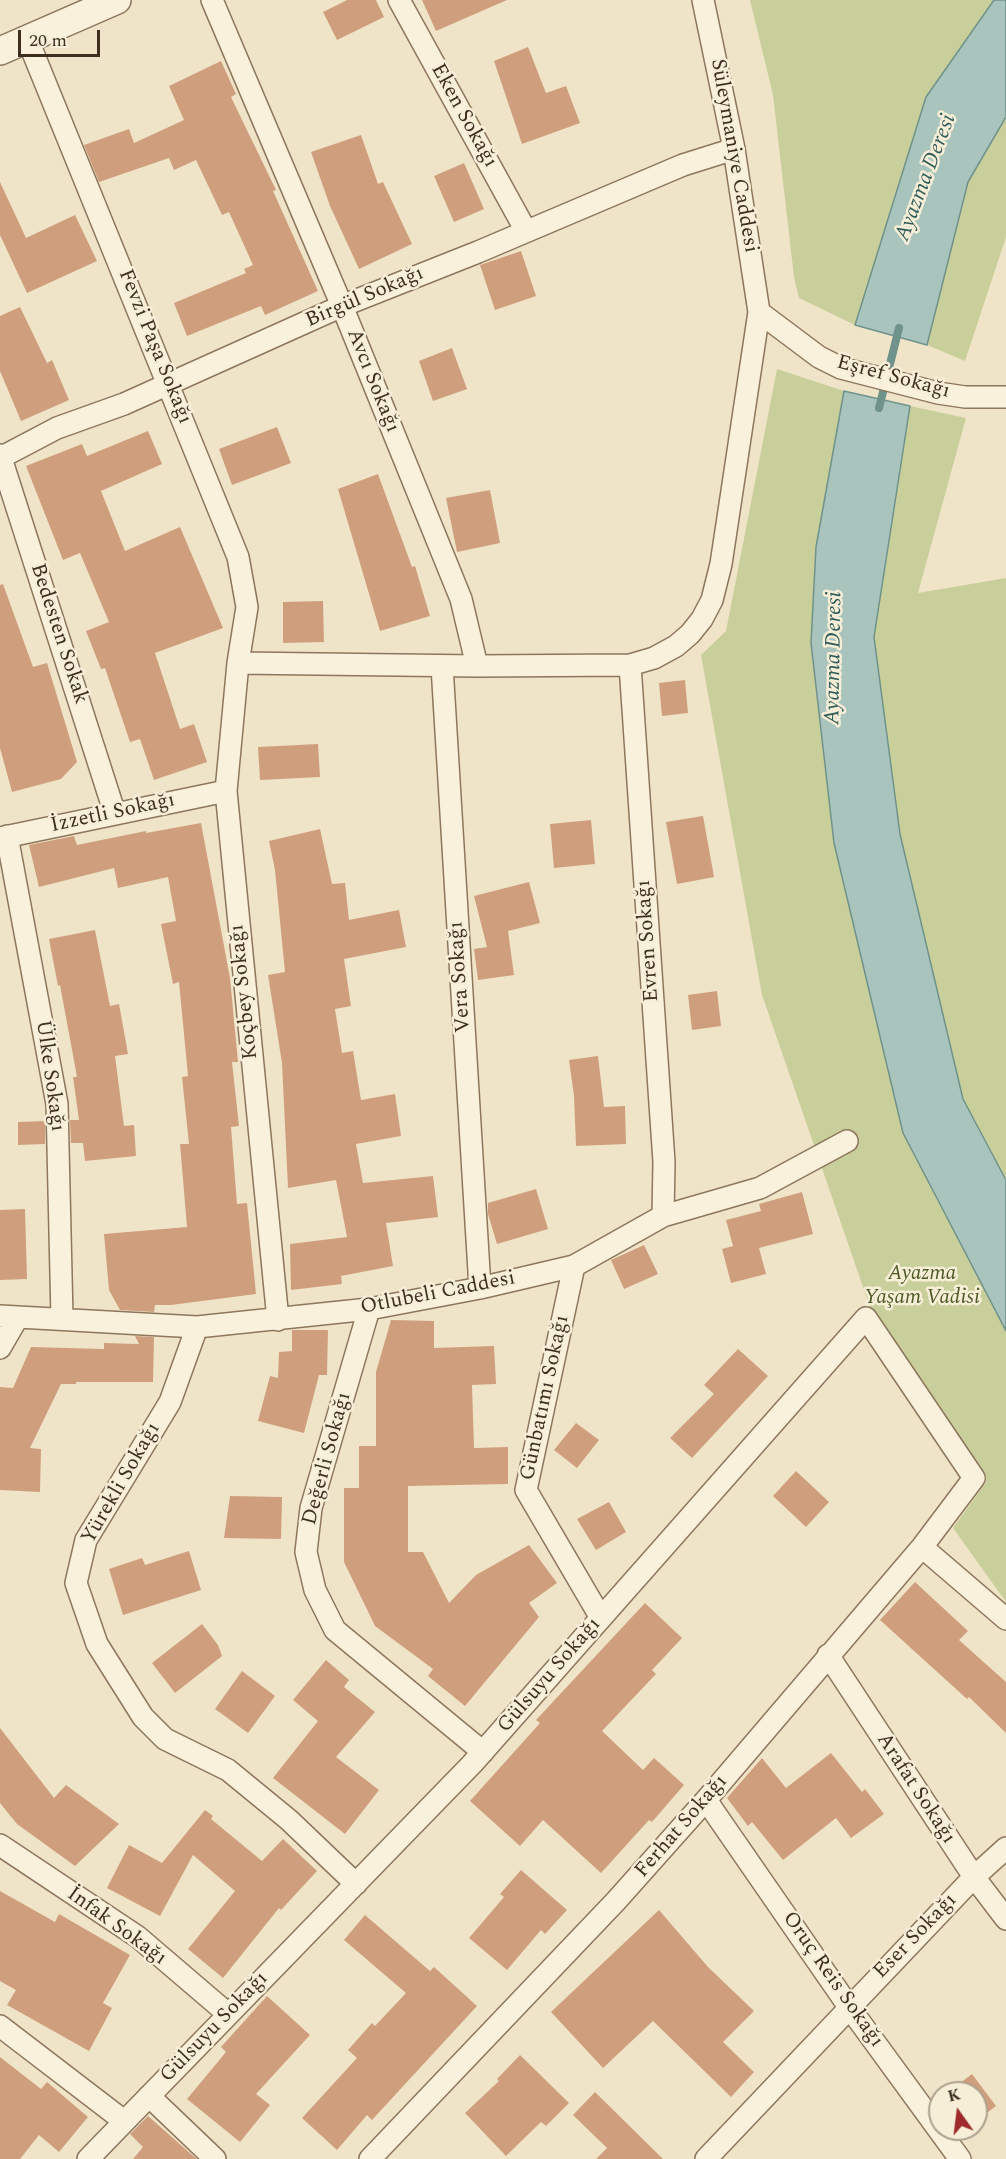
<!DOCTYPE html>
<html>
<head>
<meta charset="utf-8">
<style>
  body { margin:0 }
  #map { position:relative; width:1006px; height:2159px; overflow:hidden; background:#f0e4c8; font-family:Spectral,serif }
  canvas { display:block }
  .north { position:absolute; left:928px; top:2081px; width:60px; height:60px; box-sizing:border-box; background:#f7eed8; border:2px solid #ada18e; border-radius:50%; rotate:346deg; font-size:16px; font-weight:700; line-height:24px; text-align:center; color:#3d2e20 }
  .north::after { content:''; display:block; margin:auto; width:21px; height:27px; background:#9e2a2b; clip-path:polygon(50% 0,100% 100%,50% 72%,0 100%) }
  .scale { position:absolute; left:18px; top:30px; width:82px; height:27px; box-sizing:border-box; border:3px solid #3d2e20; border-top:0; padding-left:8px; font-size:18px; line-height:21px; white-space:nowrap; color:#3d2e20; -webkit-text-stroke:4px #f7eed8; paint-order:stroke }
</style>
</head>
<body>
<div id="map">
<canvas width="1006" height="2159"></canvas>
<div class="north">K</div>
<div class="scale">20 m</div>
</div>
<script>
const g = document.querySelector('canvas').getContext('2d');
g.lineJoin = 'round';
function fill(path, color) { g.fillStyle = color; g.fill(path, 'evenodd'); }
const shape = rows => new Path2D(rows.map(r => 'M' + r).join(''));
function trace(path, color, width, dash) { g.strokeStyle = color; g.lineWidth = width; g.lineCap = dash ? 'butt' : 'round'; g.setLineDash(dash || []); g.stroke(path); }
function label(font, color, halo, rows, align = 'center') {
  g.font = font + ' Spectral,serif'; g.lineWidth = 5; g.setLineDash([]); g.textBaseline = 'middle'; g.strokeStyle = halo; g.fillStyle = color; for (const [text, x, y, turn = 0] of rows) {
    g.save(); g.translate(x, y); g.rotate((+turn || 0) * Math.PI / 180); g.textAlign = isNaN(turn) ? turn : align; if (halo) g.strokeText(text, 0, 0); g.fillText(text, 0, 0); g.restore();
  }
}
const green = shape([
  [750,0,994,0,926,97,855,325,799,298,794,277,773,95],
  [1006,117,1006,237,965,361,927,345,968,182],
  [777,369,844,391,816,547,811,643,834,843,903,1133,1006,1331,1006,1602,953,1528,986,1482,871,1310,762,995,701,655,726,631],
  [910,406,966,418,918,593,1006,578,1006,1180,963,1099,900,834,874,637]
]);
const water = shape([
  [994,0,1006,0,1006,117,968,182,927,345,855,325,926,97,994,0],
  [844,391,910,406,874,637,900,834,963,1099,1006,1180,1006,1331,903,1133,834,843,811,643,816,547,844,391]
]);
const stream = shape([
  [879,408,899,328]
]);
const building = shape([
  [347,0,376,0,384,17,337,40,323,12],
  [422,0,507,0,436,31],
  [528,47,546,93,566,86,580,123,522,144,494,61],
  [221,61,236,94,231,97,276,190,273,191,318,291,265,315,261,306,187,336,174,303,246,273,244,269,253,265,229,212,222,215,196,160,174,170,169,158,99,182,84,145,129,129,134,143,184,120,169,86],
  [361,135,378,184,383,182,412,244,359,269,330,206,311,152],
  [464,163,484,209,454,222,434,176],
  [0,182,26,238,75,215,97,261,27,293,0,235],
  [521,251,536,296,495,310,480,265],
  [20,307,47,363,52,360,69,400,21,421,0,371,0,316],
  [452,348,467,389,433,401,419,361],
  [277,427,291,463,232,485,219,449],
  [148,431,162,464,101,491,125,551,180,527,223,628,155,653,180,729,194,724,207,762,154,780,140,739,130,742,105,668,101,669,86,631,109,622,80,553,63,560,26,466,82,444,87,456],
  [378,474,412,567,415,566,430,616,380,631,338,489],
  [490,490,500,543,457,552,446,498],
  [3,584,33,667,47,663,77,762,61,779,12,792,0,748,0,585],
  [323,601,324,642,283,643,283,602],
  [685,680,688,713,662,716,659,683],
  [318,744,320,777,260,780,258,747],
  [703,816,714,877,677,884,666,822],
  [591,820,595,864,554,868,550,824],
  [201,823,230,978,238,1062,232,1062,239,1126,231,1127,237,1204,247,1203,256,1294,171,1305,155,1305,154,1312,120,1310,109,1290,104,1234,187,1227,180,1144,189,1144,182,1077,188,1076,179,982,173,984,161,924,176,921,168,877,118,888,114,868,39,887,29,845,74,836,77,845,146,831,146,833],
  [320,829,332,884,345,883,349,920,399,910,406,947,344,959,351,1006,335,1009,342,1053,353,1051,361,1100,395,1094,401,1136,356,1144,363,1183,433,1176,438,1217,386,1223,393,1266,341,1276,342,1284,291,1290,290,1244,347,1237,336,1180,288,1188,282,1063,268,975,285,972,275,870,269,841],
  [529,882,540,923,508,931,514,975,478,980,474,949,487,947,474,896],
  [95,930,110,1006,119,1004,128,1054,115,1056,124,1126,134,1125,136,1156,85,1161,83,1143,71,1143,70,1120,79,1120,73,1077,77,1077,60,985,58,986,49,939],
  [717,991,721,1026,692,1030,688,995],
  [598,1056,604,1107,625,1106,626,1144,576,1146,574,1096,569,1060],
  [45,1121,45,1144,18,1145,18,1122],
  [536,1189,548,1229,497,1244,488,1214,488,1203],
  [802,1192,813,1234,759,1248,766,1274,731,1283,722,1249,733,1246,726,1220,761,1211,759,1204],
  [25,1209,27,1279,0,1280,0,1210],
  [644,1245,658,1274,624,1289,611,1260],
  [391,1320,434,1321,434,1348,494,1346,496,1384,472,1385,474,1448,508,1447,508,1484,408,1486,408,1552,423,1552,449,1603,476,1575,529,1545,557,1583,529,1603,539,1617,465,1706,428,1676,433,1669,375,1626,344,1562,344,1488,359,1488,359,1446,376,1446,376,1372],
  [292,1330,328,1330,327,1375,319,1375,304,1433,258,1421,270,1376,278,1378,279,1352,292,1351],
  [135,1336,154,1337,153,1382,76,1382,76,1384,61,1384,30,1448,41,1449,40,1492,0,1490,0,1387,13,1388,31,1347,104,1349,104,1343,139,1344],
  [738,1349,768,1376,692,1458,670,1438,714,1394,704,1385],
  [576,1423,599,1440,577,1468,554,1450],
  [796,1471,829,1502,806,1527,773,1496],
  [230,1496,282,1497,281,1539,224,1538],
  [609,1502,626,1532,596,1550,577,1519],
  [189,1551,201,1590,123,1615,109,1569,142,1558,145,1565],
  [915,1582,968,1631,959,1640,1006,1682,1006,1733,969,1697,967,1699,880,1620],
  [645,1603,682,1638,652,1670,656,1674,602,1731,643,1770,654,1758,684,1785,652,1822,649,1820,601,1873,543,1820,520,1846,470,1801,540,1723,536,1720],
  [202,1624,218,1645,222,1656,175,1693,152,1663],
  [326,1660,349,1680,344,1687,375,1712,336,1757,379,1790,345,1834,273,1778,318,1721,293,1700],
  [242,1671,275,1696,248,1733,215,1709],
  [0,1728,54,1798,66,1785,119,1824,75,1866,17,1824,0,1803],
  [831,1753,862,1792,865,1789,884,1814,851,1838,836,1818,783,1860,752,1822,748,1826,727,1798,762,1758,786,1788],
  [205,1810,213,1816,211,1819,262,1861,283,1839,317,1871,281,1910,279,1908,223,1978,188,1949,235,1891,193,1855,160,1916,107,1888,129,1845,162,1863],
  [521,1870,567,1910,545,1934,541,1930,507,1970,469,1938,504,1897,500,1894],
  [0,1891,55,1922,59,1914,130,1955,103,2003,112,2008,89,2051,7,2005,16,1990,0,1981],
  [659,1910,708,1967,754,2011,723,2042,754,2072,731,2097,653,2021,603,2068,551,2012],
  [365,1915,430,1971,434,1967,477,2006,372,2120,367,2115,337,2150,302,2118,357,2058,348,2050,372,2023,375,2026,406,1993,344,1940],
  [267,1996,310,2035,256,2094,270,2105,240,2142,187,2099,226,2052,221,2047],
  [520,2055,569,2103,546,2126,541,2122,506,2156,465,2113,499,2081,497,2079],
  [0,2057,41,2089,47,2082,88,2117,59,2152,39,2135,20,2159,0,2159],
  [972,2074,996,2106,976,2121,976,2093,947,2093],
  [595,2092,663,2159,596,2159,607,2148,573,2115],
  [148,2116,191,2154,197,2159,133,2159,143,2147,130,2134]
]);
const minor = shape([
  [212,0,342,306,461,599,477,666],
  [399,0,526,231],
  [27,38,238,557,247,607,238,663,226,791,278,1320],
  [759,312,819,357,841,368,938,393,965,397,1006,397],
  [0,455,115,814],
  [0,458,57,428,124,404,342,306,478,252,683,165,734,149],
  [238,663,477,666,630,665,654,658,676,646,690,634,702,619,712,600,721,564,759,312,734,149,703,0],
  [630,665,664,1162,663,1216],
  [442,666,480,1288],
  [7,836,57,1104,62,1318],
  [0,838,226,791],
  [574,1266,526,1490,601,1618],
  [369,1309,311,1508,306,1552,315,1590,335,1630,483,1752],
  [0,1316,197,1327,369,1309,480,1288,574,1266,663,1216,760,1188,847,1141],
  [197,1327,170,1402,86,1540,76,1583,97,1644,143,1717,165,1739,228,1770,289,1820,356,1884],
  [0,1348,18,1317],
  [922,1547,1006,1619],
  [828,1655,974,1877,1006,1919],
  [706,1800,849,2007,960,2159],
  [0,1845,138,1937,228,2014],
  [0,2026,124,2121],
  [149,2096,215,2159],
  [88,2159,472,1764,866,1318,974,1478,922,1547,706,1800,616,1901,370,2159],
  [706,2159,974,1877,1006,1848]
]);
const tertiary = shape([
  [0,51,117,0]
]);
const streetNames = [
  ["Eken Sokağı",463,116,61],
  ["Süleymaniye Caddesi",733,156,80],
  ["Birgül Sokağı",365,298,-23],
  ["Fevzi Paşa Sokağı",154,347,68],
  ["Eşref Sokağı",893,378,15],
  ["Avcı Sokağı",372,381,68],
  ["Bedesten Sokak",58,634,72],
  ["İzzetli Sokağı",113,814,-12],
  ["Evren Sokağı",649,941,-94],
  ["Vera Sokağı",461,977,-94],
  ["Koçbey Sokağı",245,992,-96],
  ["Ülke Sokağı",49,1076,82],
  ["Otlubeli Caddesi",438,1294,-11],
  ["Günbatımı Sokağı",546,1398,-78],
  ["Değerli Sokağı",328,1459,-75],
  ["Yürekli Sokağı",122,1484,-60],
  ["Gülsuyu Sokağı",550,1676,-49],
  ["Arafat Sokağı",915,1789,57],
  ["Ferhat Sokağı",682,1827,-49],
  ["İnfak Sokağı",116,1927,36],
  ["Eser Sokağı",916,1937,-46],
  ["Oruç Reis Sokağı",832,1980,55],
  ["Gülsuyu Sokağı",215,2028,-46]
];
const parkNames = [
  ["Ayazma",922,1275],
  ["Yaşam Vadisi",922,1299]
];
const waterNames = [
  ["Ayazma Deresi",927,178,-69],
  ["Ayazma Deresi",835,658,-89]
];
fill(green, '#c9cf9b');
fill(water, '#a9c4bc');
trace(water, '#6f938a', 1.5);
trace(stream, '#6f938a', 8);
fill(building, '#cf9f7d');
trace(minor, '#8d765c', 24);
trace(tertiary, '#8d765c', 30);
trace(minor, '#faf1dc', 21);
trace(tertiary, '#faf1dc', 27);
label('21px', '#3d2e20', '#f7eed8', streetNames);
label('italic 21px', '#4d5a26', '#f7eed8', parkNames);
label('italic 22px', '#2f5d5a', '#f7eed8', waterNames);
</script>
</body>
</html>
